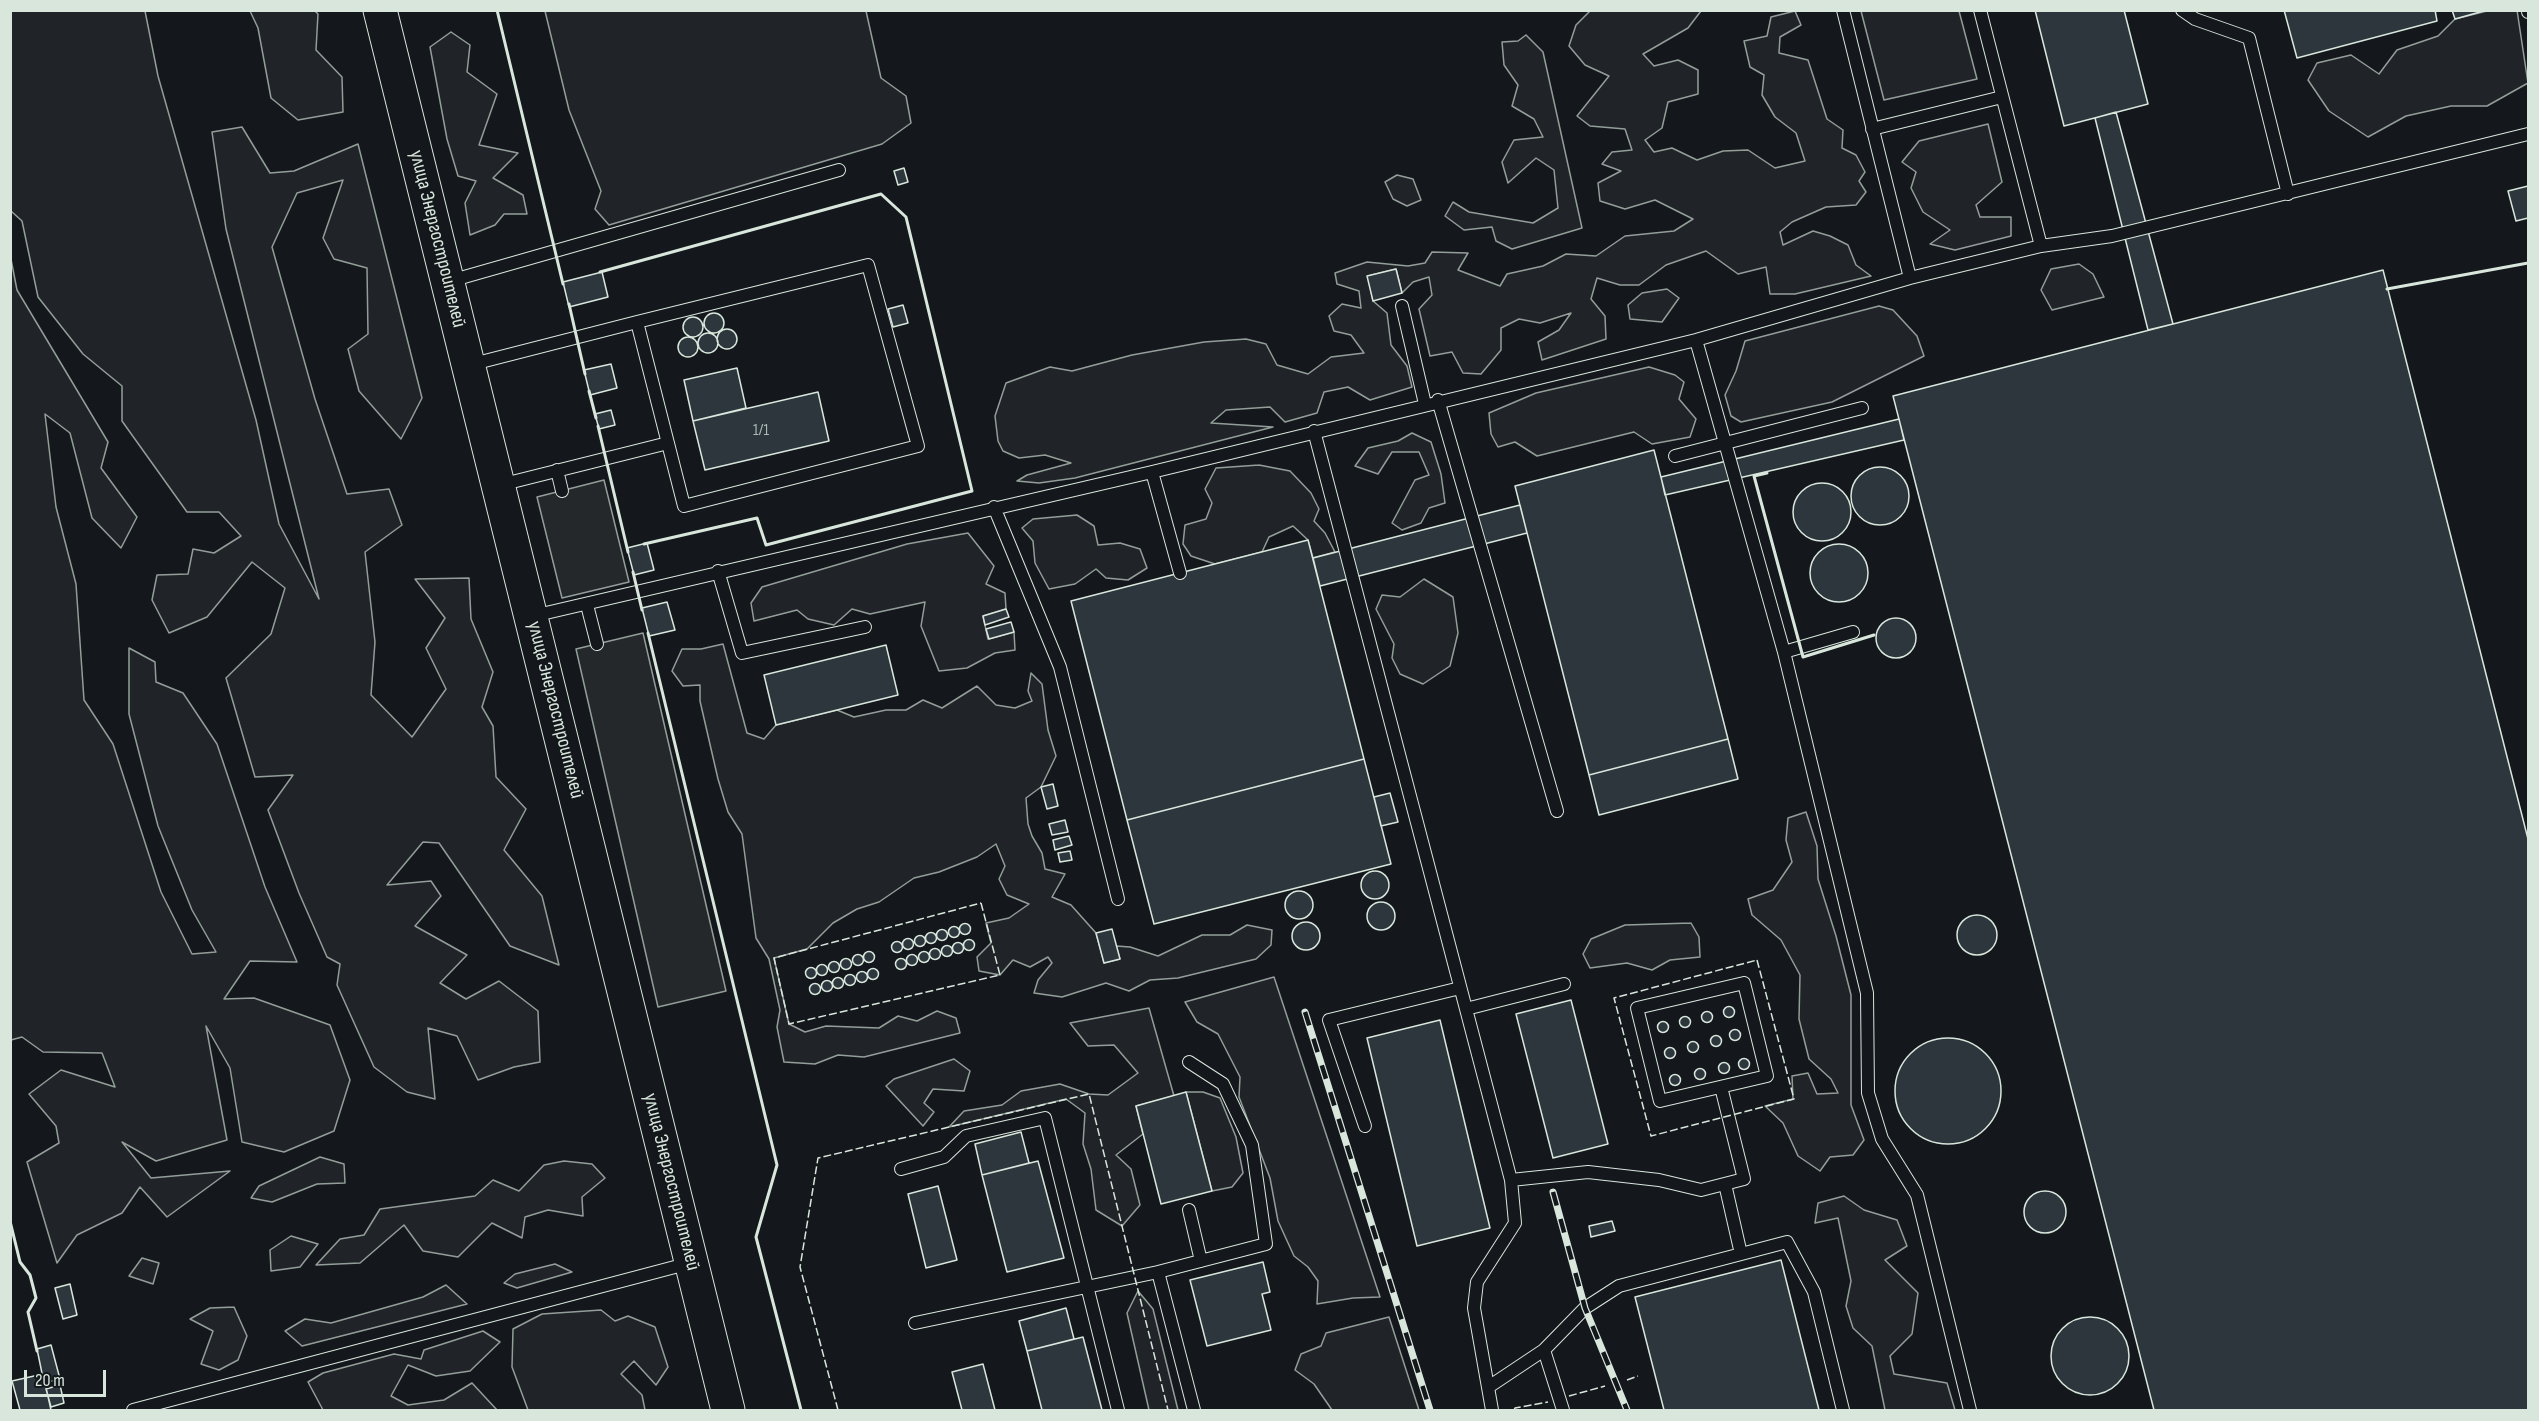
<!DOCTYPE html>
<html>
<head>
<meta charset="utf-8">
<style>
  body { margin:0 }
  #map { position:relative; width:2539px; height:1421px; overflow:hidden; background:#14181c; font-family:"Sofia Sans Condensed",sans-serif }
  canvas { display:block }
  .frame { position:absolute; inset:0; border:12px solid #d8e6dc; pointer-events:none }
  .scale { position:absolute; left:24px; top:1370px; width:82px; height:27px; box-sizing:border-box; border:3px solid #d8e6dc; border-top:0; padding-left:8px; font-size:18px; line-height:21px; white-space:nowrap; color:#d8e6dc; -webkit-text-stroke:4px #14181c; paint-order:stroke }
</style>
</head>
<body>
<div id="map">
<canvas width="2539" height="1421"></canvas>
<div class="frame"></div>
<div class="scale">20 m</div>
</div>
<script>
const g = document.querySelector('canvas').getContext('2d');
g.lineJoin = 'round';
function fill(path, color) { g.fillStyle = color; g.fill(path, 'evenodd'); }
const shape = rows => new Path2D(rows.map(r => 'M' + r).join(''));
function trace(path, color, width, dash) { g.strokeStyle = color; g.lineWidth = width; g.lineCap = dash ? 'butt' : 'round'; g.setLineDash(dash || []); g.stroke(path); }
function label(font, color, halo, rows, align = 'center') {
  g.font = font + ' "Sofia Sans Condensed",sans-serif'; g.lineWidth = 4.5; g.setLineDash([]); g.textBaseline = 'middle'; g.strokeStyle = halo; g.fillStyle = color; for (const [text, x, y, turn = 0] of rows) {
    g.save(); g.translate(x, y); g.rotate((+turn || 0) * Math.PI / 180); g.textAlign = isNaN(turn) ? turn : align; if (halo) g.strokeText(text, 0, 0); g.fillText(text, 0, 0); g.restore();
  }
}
const green = shape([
  [2517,10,2528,83,2487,106,2451,106,2406,116,2368,137,2329,111,2308,80,2317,63,2351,55,2379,74,2397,50,2438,36,2455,19,2487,11,2517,10],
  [10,11,145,11,158,76,256,420,279,524,319,599,226,229,212,132,242,127,270,173,294,171,358,144,422,398,401,439,359,391,348,349,368,334,367,268,334,259,323,238,343,180,297,193,272,247,315,399,347,494,389,489,402,525,365,552,375,642,371,695,412,737,446,689,426,648,445,618,415,579,469,578,471,619,493,672,482,707,493,726,496,777,526,809,504,850,542,896,559,965,510,946,439,843,423,842,387,885,431,881,441,896,415,926,467,955,440,983,466,999,499,981,538,1011,540,1062,514,1067,478,1080,457,1036,428,1028,435,1099,407,1092,374,1067,337,985,340,964,327,957,299,893,268,810,293,775,255,777,226,678,271,634,285,588,252,562,207,617,169,633,152,600,157,575,188,574,193,549,214,553,241,536,219,512,187,512,122,421,122,386,83,354,38,297,22,221,11,211,10,11],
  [250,11,315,11,318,14,316,50,342,77,343,112,298,120,271,98,258,28,250,11],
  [545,11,866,11,881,78,906,96,911,123,882,144,609,225,595,209,601,191,569,110,545,11],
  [1590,11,1701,11,1688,28,1643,54,1654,66,1678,60,1698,70,1698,94,1668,102,1662,128,1645,140,1654,152,1672,148,1697,160,1723,151,1748,150,1775,168,1805,161,1796,133,1775,117,1762,95,1764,75,1750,67,1744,41,1767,36,1771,17,1795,11,1801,25,1780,37,1779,53,1808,60,1827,119,1843,130,1842,148,1856,155,1865,172,1859,181,1866,192,1856,205,1826,207,1792,222,1780,232,1783,245,1813,231,1830,236,1848,245,1856,265,1871,276,1795,294,1770,294,1766,267,1738,274,1706,251,1666,265,1639,285,1620,285,1597,278,1591,299,1605,316,1606,339,1542,360,1538,342,1559,330,1571,313,1540,323,1519,319,1501,328,1501,350,1481,374,1463,373,1452,352,1430,356,1419,309,1432,295,1429,277,1413,282,1402,293,1396,269,1368,276,1373,301,1387,313,1391,345,1407,366,1412,387,1370,400,1348,387,1324,392,1317,413,1285,422,1270,407,1226,410,1211,423,1273,427,1075,478,1039,483,1017,481,1027,475,1071,463,1045,455,1019,458,1003,451,998,441,995,416,1006,383,1050,367,1072,371,1132,355,1204,342,1246,339,1266,344,1277,365,1308,374,1331,357,1364,353,1351,335,1334,331,1329,316,1342,304,1361,308,1359,291,1337,284,1335,273,1367,262,1408,266,1425,263,1432,252,1468,253,1458,270,1500,286,1507,274,1543,266,1566,254,1596,256,1625,236,1674,231,1693,219,1655,200,1625,209,1600,201,1598,183,1621,171,1602,164,1612,152,1632,150,1625,129,1590,126,1577,116,1609,76,1585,65,1569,46,1576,25,1590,11],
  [1861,11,1959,11,1977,79,1884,100,1861,11],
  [451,32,470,45,467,72,497,94,479,145,518,153,493,178,523,195,527,214,504,214,495,225,470,235,465,203,476,181,458,176,447,139,430,47,451,32],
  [1526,35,1543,52,1582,228,1512,249,1496,241,1492,227,1464,230,1445,216,1453,202,1469,212,1533,223,1558,208,1554,170,1536,158,1508,183,1502,162,1514,140,1543,137,1534,119,1512,106,1518,85,1504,65,1502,42,1518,41,1526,35],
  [1988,124,2002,182,1976,205,1980,217,2011,217,2011,236,1955,250,1930,244,1950,230,1923,212,1911,188,1916,172,1902,162,1919,141,1988,124],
  [1397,175,1413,179,1421,200,1407,206,1393,199,1385,182,1397,175],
  [10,254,17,290,108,442,101,468,137,517,121,548,92,518,70,433,45,414,56,507,76,584,84,700,113,744,161,892,192,954,216,952,192,910,158,826,129,714,129,648,155,662,156,682,183,693,217,744,265,887,297,962,250,961,224,999,254,998,330,1025,350,1080,334,1131,284,1152,242,1142,230,1068,206,1026,227,1140,156,1161,122,1142,151,1178,230,1171,167,1217,140,1187,122,1213,77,1235,57,1263,27,1162,59,1143,56,1126,29,1094,61,1070,115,1087,102,1053,43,1052,22,1037,11,1040,10,254],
  [2079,264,2093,274,2104,297,2052,310,2041,290,2051,269,2079,264],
  [1667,289,1679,298,1662,322,1630,319,1628,305,1642,293,1667,289],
  [1879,306,1893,310,1917,336,1924,356,1832,402,1741,422,1731,416,1725,395,1736,371,1745,341,1879,306],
  [1649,367,1675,375,1684,382,1679,399,1696,419,1690,437,1652,444,1634,432,1537,456,1515,442,1498,447,1491,434,1489,413,1536,393,1649,367],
  [1412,433,1431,442,1441,474,1445,503,1429,508,1421,523,1402,530,1392,523,1415,480,1429,475,1419,452,1392,452,1378,474,1355,466,1368,448,1398,441,1412,433],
  [1259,465,1290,471,1311,493,1319,509,1314,521,1325,533,1335,552,1313,558,1308,540,1293,526,1269,537,1262,552,1215,564,1191,556,1183,544,1185,525,1206,519,1212,503,1205,489,1216,468,1259,465],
  [1077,515,1094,526,1098,545,1120,543,1140,549,1147,568,1128,580,1106,578,1096,569,1075,584,1049,589,1035,563,1033,541,1022,528,1033,519,1077,515],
  [968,533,994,566,986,584,1005,593,1006,609,983,616,988,639,1014,632,1015,650,995,653,967,668,939,671,921,626,925,602,870,614,852,609,834,625,808,619,797,610,754,621,751,603,762,587,907,544,968,533],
  [1424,579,1453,597,1458,633,1450,666,1423,684,1400,674,1392,658,1394,644,1376,609,1382,595,1400,597,1424,579],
  [723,644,747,733,764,739,776,725,837,710,854,717,886,710,906,710,923,700,942,708,977,686,996,705,1015,708,1032,701,1028,691,1031,673,1042,684,1048,730,1056,756,1041,787,1026,798,1028,824,1032,836,1042,853,1045,869,1065,874,1052,897,1071,905,1096,933,1104,963,1120,959,1116,946,1130,947,1158,956,1202,935,1230,935,1247,925,1272,930,1271,945,1256,959,1178,978,1150,980,1129,991,1106,983,1062,997,1034,993,1038,980,1052,963,1048,957,1030,967,1013,960,1000,975,979,971,977,957,991,943,986,923,1009,918,1029,904,1007,895,999,879,1005,866,996,844,977,857,939,872,914,878,879,902,857,909,833,923,807,949,774,958,789,1024,805,1032,826,1026,879,1028,898,1016,917,1021,937,1011,956,1018,960,1033,864,1057,838,1055,815,1064,784,1062,777,1027,780,1010,769,959,756,938,742,834,728,812,718,779,700,701,700,685,683,686,672,671,682,649,701,649,723,644],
  [1806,812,1817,846,1818,879,1836,936,1851,995,1851,1105,1864,1140,1853,1155,1830,1157,1820,1171,1798,1156,1783,1123,1765,1106,1793,1099,1792,1076,1808,1073,1817,1094,1838,1093,1831,1079,1809,1059,1799,1019,1800,975,1781,940,1752,915,1748,899,1773,890,1792,862,1786,840,1788,818,1806,812],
  [1691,923,1699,937,1700,957,1670,960,1652,970,1627,963,1590,968,1583,954,1591,939,1625,925,1691,923],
  [1274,977,1380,1297,1353,1298,1317,1304,1318,1281,1308,1267,1294,1256,1278,1221,1270,1178,1239,1097,1240,1077,1218,1034,1197,1022,1185,1002,1274,977],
  [1149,1008,1174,1096,1136,1106,1143,1134,1116,1155,1131,1169,1140,1205,1122,1226,1096,1210,1091,1169,1083,1144,1085,1113,1066,1099,949,1127,964,1111,1002,1105,1021,1091,1060,1084,1089,1094,1108,1095,1138,1073,1114,1045,1088,1046,1070,1023,1149,1008],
  [954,1059,970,1071,964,1091,933,1089,924,1103,934,1112,923,1126,886,1086,894,1079,954,1059],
  [1186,1092,1203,1092,1220,1098,1236,1137,1243,1173,1232,1187,1212,1191,1186,1092],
  [320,1157,344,1164,345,1183,317,1184,272,1202,251,1198,259,1186,320,1157],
  [564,1161,592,1164,605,1178,582,1197,583,1216,548,1210,525,1217,522,1238,492,1223,458,1257,423,1251,404,1225,360,1263,316,1265,340,1239,364,1235,380,1209,475,1196,493,1180,519,1191,544,1165,564,1161],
  [1844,1196,1864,1210,1897,1220,1907,1246,1885,1260,1918,1293,1912,1334,1890,1356,1894,1374,1947,1383,1955,1410,1885,1410,1872,1346,1853,1328,1846,1306,1851,1281,1838,1218,1815,1223,1818,1203,1844,1196],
  [291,1236,318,1244,300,1267,271,1271,270,1250,291,1236],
  [142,1258,159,1263,153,1284,129,1276,142,1258],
  [555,1264,572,1272,517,1288,504,1283,515,1274,555,1264],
  [446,1285,467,1304,302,1346,285,1331,305,1319,331,1323,423,1297,446,1285],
  [1138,1291,1153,1309,1178,1410,1149,1410,1127,1313,1138,1291],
  [234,1307,247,1336,238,1360,219,1370,201,1364,213,1331,190,1319,210,1308,234,1307],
  [601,1310,615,1321,628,1316,655,1327,668,1367,656,1385,634,1361,621,1374,642,1395,645,1410,528,1410,512,1367,513,1329,542,1314,601,1310],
  [1389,1317,1419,1410,1332,1410,1314,1384,1295,1370,1301,1354,1321,1346,1326,1333,1389,1317],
  [483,1331,500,1342,470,1371,436,1376,408,1365,391,1396,408,1405,444,1400,472,1383,497,1410,323,1410,308,1382,323,1373,394,1354,421,1359,424,1350,483,1331]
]);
const parking = shape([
  [604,480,629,582,562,598,537,497,604,480],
  [643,633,726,991,658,1007,576,649,643,633]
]);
const building = shape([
  [2035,10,2124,10,2148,104,2064,126,2035,10],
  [2284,10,2435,10,2437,21,2297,58,2284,10],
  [2452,10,2487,10,2455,19,2452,10],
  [2116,112,2173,324,2148,330,2095,118,2116,112],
  [904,168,908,182,898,185,894,171,904,168],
  [2528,186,2528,218,2516,221,2508,191,2528,186],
  [1396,269,1402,293,1373,301,1367,276,1396,269],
  [2383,270,2528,839,2528,1410,2154,1410,1893,396,2383,270],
  [602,272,608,297,569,307,563,282,602,272],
  [903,305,908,323,893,327,888,309,903,305],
  '704 323a10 10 0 1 1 20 0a10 10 0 1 1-20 0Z',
  '683 327a10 10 0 1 1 20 0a10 10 0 1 1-20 0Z',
  '717 339a10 10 0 1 1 20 0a10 10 0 1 1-20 0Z',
  '698 343a10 10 0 1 1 20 0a10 10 0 1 1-20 0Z',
  '678 347a10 10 0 1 1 20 0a10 10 0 1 1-20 0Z',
  [611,364,617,388,590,395,584,370,611,364],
  [737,368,746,408,693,421,684,380,737,368],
  [818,392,829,441,705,470,693,421,818,392],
  [611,410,615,425,599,429,595,414,611,410],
  [1899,419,1904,440,1665,495,1661,477,1899,419],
  [1654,450,1728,739,1589,775,1515,486,1654,450],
  '1851 496a29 29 0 1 1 58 0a29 29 0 1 1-58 0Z',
  '1793 512a29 29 0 1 1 58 0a29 29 0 1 1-58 0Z',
  [1520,505,1527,533,1320,586,1313,558,1520,505],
  [1308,540,1364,759,1127,820,1071,601,1308,540],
  [647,543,654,570,634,575,627,548,647,543],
  '1810 573a29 29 0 1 1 58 0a29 29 0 1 1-58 0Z',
  [667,602,675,630,649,636,642,608,667,602],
  [1006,609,1009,617,985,625,983,616,1006,609],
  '1876 638a20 20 0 1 1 40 0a20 20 0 1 1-40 0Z',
  [1011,622,1014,632,989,639,986,629,1011,622],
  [886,645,898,695,776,725,764,675,886,645],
  [1728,739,1738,779,1599,815,1589,775,1728,739],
  [1364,759,1391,864,1154,924,1127,820,1364,759],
  [1053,784,1058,806,1047,809,1041,787,1053,784],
  [1390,793,1398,822,1381,826,1374,797,1390,793],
  [1065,820,1068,832,1052,835,1049,824,1065,820],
  [1069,836,1072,845,1055,850,1053,840,1069,836],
  [1070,851,1072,860,1060,862,1058,853,1070,851],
  '1361 885a14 14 0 1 1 28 0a14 14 0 1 1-28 0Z',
  '1285 905a14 14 0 1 1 28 0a14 14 0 1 1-28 0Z',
  '1367 916a14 14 0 1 1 28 0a14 14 0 1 1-28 0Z',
  '1957 935a20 20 0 1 1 40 0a20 20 0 1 1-40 0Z',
  '1292 936a14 14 0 1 1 28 0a14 14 0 1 1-28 0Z',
  '959.5 929a5.5 5.5 0 1 1 11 0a5.5 5.5 0 1 1-11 0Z',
  '948.5 932a5.5 5.5 0 1 1 11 0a5.5 5.5 0 1 1-11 0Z',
  [1112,929,1120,959,1104,963,1096,933,1112,929],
  '936.5 935a5.5 5.5 0 1 1 11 0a5.5 5.5 0 1 1-11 0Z',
  '925.5 938a5.5 5.5 0 1 1 11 0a5.5 5.5 0 1 1-11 0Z',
  '914.5 941a5.5 5.5 0 1 1 11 0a5.5 5.5 0 1 1-11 0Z',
  '902.5 944a5.5 5.5 0 1 1 11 0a5.5 5.5 0 1 1-11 0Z',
  '963.5 945a5.5 5.5 0 1 1 11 0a5.5 5.5 0 1 1-11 0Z',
  '891.5 947a5.5 5.5 0 1 1 11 0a5.5 5.5 0 1 1-11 0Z',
  '952.5 948a5.5 5.5 0 1 1 11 0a5.5 5.5 0 1 1-11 0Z',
  '941.5 951a5.5 5.5 0 1 1 11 0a5.5 5.5 0 1 1-11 0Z',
  '929.5 954a5.5 5.5 0 1 1 11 0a5.5 5.5 0 1 1-11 0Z',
  '918.5 957a5.5 5.5 0 1 1 11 0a5.5 5.5 0 1 1-11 0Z',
  '863.5 957a5.5 5.5 0 1 1 11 0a5.5 5.5 0 1 1-11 0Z',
  '852.5 960a5.5 5.5 0 1 1 11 0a5.5 5.5 0 1 1-11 0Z',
  '906.5 960a5.5 5.5 0 1 1 11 0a5.5 5.5 0 1 1-11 0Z',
  '840.5 964a5.5 5.5 0 1 1 11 0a5.5 5.5 0 1 1-11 0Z',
  '895.5 964a5.5 5.5 0 1 1 11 0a5.5 5.5 0 1 1-11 0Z',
  '828.5 967a5.5 5.5 0 1 1 11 0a5.5 5.5 0 1 1-11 0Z',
  '816.5 970a5.5 5.5 0 1 1 11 0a5.5 5.5 0 1 1-11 0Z',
  '805.5 973a5.5 5.5 0 1 1 11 0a5.5 5.5 0 1 1-11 0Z',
  '867.5 974a5.5 5.5 0 1 1 11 0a5.5 5.5 0 1 1-11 0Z',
  '856.5 977a5.5 5.5 0 1 1 11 0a5.5 5.5 0 1 1-11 0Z',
  '844.5 980a5.5 5.5 0 1 1 11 0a5.5 5.5 0 1 1-11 0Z',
  '832.5 983a5.5 5.5 0 1 1 11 0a5.5 5.5 0 1 1-11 0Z',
  '821.5 986a5.5 5.5 0 1 1 11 0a5.5 5.5 0 1 1-11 0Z',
  '809.5 989a5.5 5.5 0 1 1 11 0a5.5 5.5 0 1 1-11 0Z',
  [1571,1000,1608,1144,1553,1158,1516,1014,1571,1000],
  '1723.5 1012a5.5 5.5 0 1 1 11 0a5.5 5.5 0 1 1-11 0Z',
  '1701.5 1017a5.5 5.5 0 1 1 11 0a5.5 5.5 0 1 1-11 0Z',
  '1679.5 1022a5.5 5.5 0 1 1 11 0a5.5 5.5 0 1 1-11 0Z',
  [1440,1020,1490,1228,1417,1246,1367,1038,1440,1020],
  '1657.5 1027a5.5 5.5 0 1 1 11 0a5.5 5.5 0 1 1-11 0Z',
  '1729.5 1035a5.5 5.5 0 1 1 11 0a5.5 5.5 0 1 1-11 0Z',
  '1710.5 1041a5.5 5.5 0 1 1 11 0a5.5 5.5 0 1 1-11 0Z',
  '1895 1091a53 53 0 1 1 106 0a53 53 0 1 1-106 0Z',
  '1687.5 1047a5.5 5.5 0 1 1 11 0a5.5 5.5 0 1 1-11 0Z',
  '1664.5 1053a5.5 5.5 0 1 1 11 0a5.5 5.5 0 1 1-11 0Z',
  '1738.5 1064a5.5 5.5 0 1 1 11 0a5.5 5.5 0 1 1-11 0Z',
  '1718.5 1068a5.5 5.5 0 1 1 11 0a5.5 5.5 0 1 1-11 0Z',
  '1694.5 1074a5.5 5.5 0 1 1 11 0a5.5 5.5 0 1 1-11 0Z',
  '1669.5 1080a5.5 5.5 0 1 1 11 0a5.5 5.5 0 1 1-11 0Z',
  [1186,1092,1212,1191,1161,1204,1136,1106,1186,1092],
  [1021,1132,1029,1163,982,1175,975,1144,1021,1132],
  [1038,1161,1064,1258,1007,1272,982,1175,1038,1161],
  [938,1186,957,1260,926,1268,908,1194,938,1186],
  '2024 1212a21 21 0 1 1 42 0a21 21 0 1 1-42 0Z',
  [1612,1221,1615,1231,1591,1237,1589,1226,1612,1221],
  [1781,1260,1819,1410,1664,1410,1635,1297,1781,1260],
  [1263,1262,1270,1292,1262,1294,1271,1330,1207,1346,1190,1280,1263,1262],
  [70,1284,77,1315,63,1319,55,1288,70,1284],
  [1066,1308,1074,1339,1027,1351,1019,1321,1066,1308],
  '2051 1356a39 39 0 1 1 78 0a39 39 0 1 1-78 0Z',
  [1083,1337,1102,1410,1042,1410,1027,1351,1083,1337],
  [51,1345,60,1379,44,1383,37,1349,51,1345],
  [983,1364,995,1410,962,1410,952,1372,983,1364],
  [43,1374,51,1410,20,1410,12,1381,43,1374],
  [60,1385,64,1403,51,1407,46,1389,60,1385]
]);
const service = shape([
  [1843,10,1910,278],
  [1980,10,2041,246],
  [2182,10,2195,19,2249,38,2288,194],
  [2528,10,2528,12],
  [1872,129,2002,97],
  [450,281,839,170],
  [1402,306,1425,404],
  [1696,340,1784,652,1867,993,1868,1093,1882,1139,1917,1195,1970,1410],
  [469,365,637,322,868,265,918,446,684,506,637,322],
  [1438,400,1557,811],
  [1314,431,1511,1180,1515,1223,1477,1282,1474,1308,1492,1410],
  [1675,456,1862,408],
  [557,470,562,491],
  [1152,472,1180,573],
  [500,485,668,443],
  [994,507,1060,667,1118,899],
  [718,571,742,653,865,627],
  [587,605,597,644],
  [533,616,1152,472,1696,340,1910,278,2041,246,2112,236,2528,134],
  [1784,652,1853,632],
  [1744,983,1767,1076,1660,1101,1637,1008,1744,983],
  [1466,1009,1564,984],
  [1365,1126,1329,1020,1460,988],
  [901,1169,944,1157,966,1136,1045,1118,1118,1410],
  [1511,1180,1588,1172,1659,1180,1701,1190,1744,1179,1721,1087],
  [1725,1184,1741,1254],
  [1189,1210,1201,1261],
  [1158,1272,1194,1410],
  [915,1323,1158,1272,1266,1244,1252,1145,1223,1084,1189,1062],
  [1544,1350,1563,1410],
  [1490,1386,1544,1350,1585,1308,1619,1286,1787,1242,1814,1292,1843,1410],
  [133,1410,690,1263]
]);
const secondary = shape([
  [380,10,728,1410]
]);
const rail = shape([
  [1305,1012,1430,1410],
  [1553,1192,1585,1308,1627,1410]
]);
const fence = shape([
  [981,903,1000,975,789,1024,774,958,981,903],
  [1757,960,1794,1099,1651,1136,1614,998,1757,960],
  [1627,1380,1638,1376],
  [1569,1396,1605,1386],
  [838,1410,800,1267,818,1158,1089,1094,1168,1410],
  [1514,1410,1515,1408,1548,1402]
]);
const wall = shape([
  [497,10,563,284],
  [600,272,881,194,906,217,972,491,766,545,757,518,644,544],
  [2387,289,2528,263],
  [569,304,585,374],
  [589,391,596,418],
  [598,426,628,552],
  [1767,473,1754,476,1803,657,1874,635],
  [633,572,642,610],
  [648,633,777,1165,756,1237,801,1410],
  [10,1221,20,1262,30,1275,36,1298,28,1312,37,1351]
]);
const numberNames = [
  ["1/1",761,431]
];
const streetNames = [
  ["улица Энергостроителей",437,239,76],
  ["улица Энергостроителей",555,710,76],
  ["улица Энергостроителей",671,1182,76]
];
fill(green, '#202428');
trace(green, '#939e99', 1.5);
fill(parking, '#24282b');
trace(parking, '#939e99', 1.5);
fill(building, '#2c363c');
trace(building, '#d8e6dc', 1.5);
trace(service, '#d8e6dc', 14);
trace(secondary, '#d8e6dc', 35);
trace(service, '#14181c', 12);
trace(secondary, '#14181c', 33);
trace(rail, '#d8e6dc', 7);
trace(rail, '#14181c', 4.5, [14]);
trace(fence, '#d8e6dc', 1.5, [8, 3]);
trace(wall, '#d8e6dc', 3);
label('16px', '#adbab4', null, numberNames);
label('20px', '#d8e6dc', '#14181c', streetNames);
</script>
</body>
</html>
